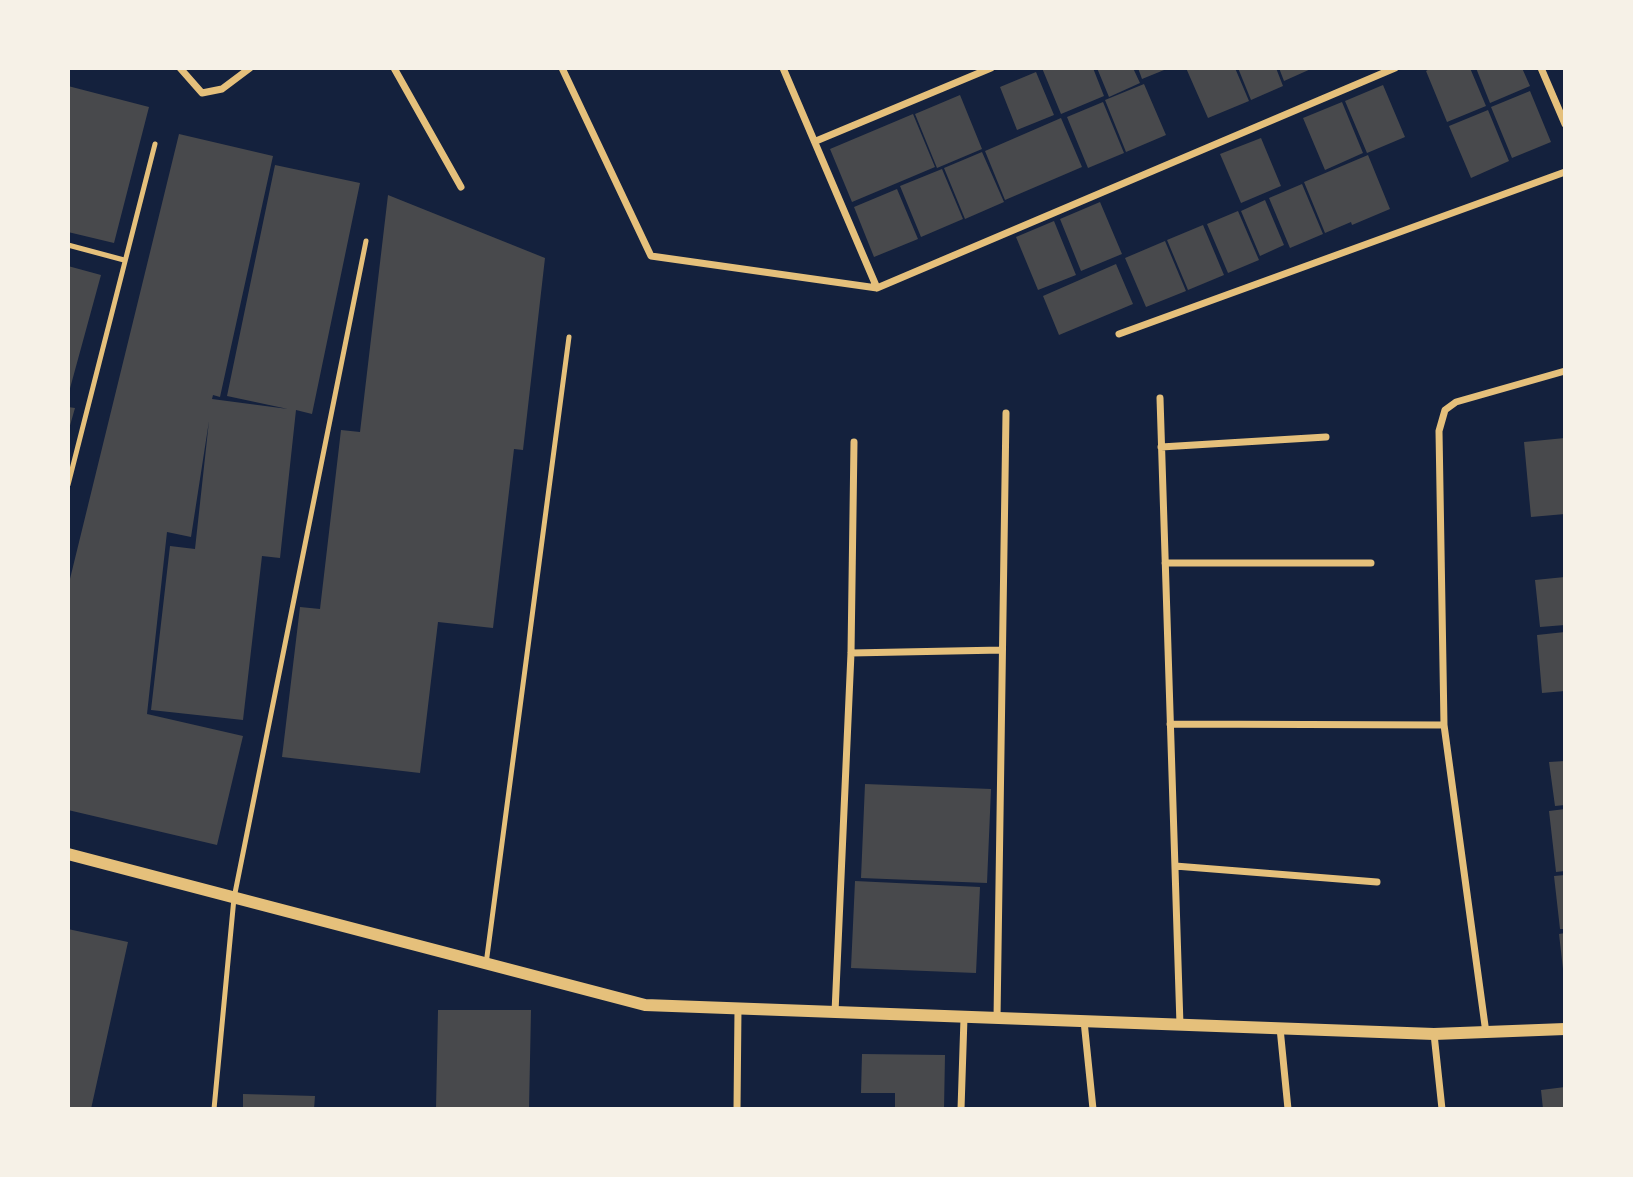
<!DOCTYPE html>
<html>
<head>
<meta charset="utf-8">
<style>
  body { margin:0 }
  #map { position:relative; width:1633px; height:1177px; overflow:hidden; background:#14213d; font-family:Roboto,sans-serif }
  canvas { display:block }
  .frame { position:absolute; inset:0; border:70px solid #f6f1e7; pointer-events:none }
</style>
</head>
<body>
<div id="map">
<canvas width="1633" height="1177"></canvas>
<div class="frame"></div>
</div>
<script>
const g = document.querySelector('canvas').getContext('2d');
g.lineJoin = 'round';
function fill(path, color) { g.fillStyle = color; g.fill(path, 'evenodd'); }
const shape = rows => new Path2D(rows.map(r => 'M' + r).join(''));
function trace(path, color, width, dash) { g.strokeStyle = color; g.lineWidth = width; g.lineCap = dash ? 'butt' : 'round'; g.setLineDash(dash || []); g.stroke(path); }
const building = shape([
  [1042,68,1093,68,1104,96,1061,114],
  [1097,68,1133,68,1140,83,1109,97],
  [1138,68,1169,68,1142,79],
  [1186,68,1235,68,1249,101,1208,118],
  [1238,68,1276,68,1283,86,1251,100],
  [1279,68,1313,68,1284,81],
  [1431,68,1470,68,1486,106,1447,122,1426,71],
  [1476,68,1522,68,1530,86,1490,103],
  [1036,72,1054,115,1017,130,1000,87],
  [1144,84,1166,135,1126,152,1105,100],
  [1383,85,1405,137,1367,153,1345,101],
  [68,86,149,107,114,243,68,232],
  [1530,91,1551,142,1512,158,1491,107],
  [960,95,982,149,937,168,915,114],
  [1103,102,1124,153,1088,168,1067,117],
  [1342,102,1363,153,1325,170,1303,118],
  [1488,110,1509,161,1471,178,1449,126],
  [913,114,935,167,852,202,830,149],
  [1061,118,1082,167,1005,200,985,151],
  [179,134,273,156,220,397,213,395,212,399,288,409,227,396,275,165,360,183,312,414,296,410,280,558,262,556,243,720,151,710,170,546,195,549,209,421,191,537,167,532,147,714,243,736,217,845,68,810,68,587],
  [1261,138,1281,186,1241,203,1220,154],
  [982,152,1004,202,965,219,944,168],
  [1368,155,1390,209,1352,225,1351,222,1325,233,1304,182],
  [942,169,963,219,921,237,900,186],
  [1302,184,1323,234,1290,248,1269,198],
  [897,189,918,239,874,257,854,207],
  [388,195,545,258,523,450,514,449,493,628,438,622,420,773,282,757,300,607,320,609,341,430,360,432],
  [1265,200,1284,245,1260,256,1241,211],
  [1100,202,1122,254,1081,271,1060,219],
  [1238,211,1259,260,1228,273,1207,224],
  [1054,221,1076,275,1038,290,1016,237],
  [1203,225,1224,275,1188,290,1167,240],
  [1165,241,1186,291,1146,307,1125,258],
  [1116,264,1133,304,1059,335,1043,296],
  [68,266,101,275,69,392,68,392],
  [68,407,75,408,69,429,68,429],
  [1565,438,1565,514,1531,517,1524,442],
  [1565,577,1565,625,1540,627,1535,580],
  [1565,632,1565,691,1542,693,1537,635],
  [1565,761,1565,805,1555,806,1549,762],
  [865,784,991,789,987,883,861,878],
  [1565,809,1565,871,1556,872,1549,811],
  [1565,875,1565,929,1560,929,1554,876],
  [855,881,980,887,976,973,851,968],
  [68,929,128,942,91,1109,68,1109],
  [1565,933,1565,969,1563,969,1559,934],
  [438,1010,531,1010,529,1109,436,1109],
  [862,1054,945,1055,944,1109,895,1109,895,1093,861,1093],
  [1565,1087,1565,1109,1543,1109,1541,1090],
  [243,1094,315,1096,314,1109,243,1109]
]);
const service = shape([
  [68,245,124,260],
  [68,485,155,144],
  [486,964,569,337],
  [214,1109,234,898,366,241]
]);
const minor = shape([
  [180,68,202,93,222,89,250,68],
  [394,68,461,187],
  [562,68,651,256,877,288,1395,68],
  [783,68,877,288],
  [1541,68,1565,124],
  [816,141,991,68],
  [1119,334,1565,172],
  [1160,398,1180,1025],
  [1161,447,1326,437],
  [1165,563,1371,563],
  [851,653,1002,650],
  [1170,724,1444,725],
  [1175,866,1377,882],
  [835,1012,851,653,854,442],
  [997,1018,1006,413],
  [1084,1021,1093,1109],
  [1280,1028,1288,1109],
  [1486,1033,1444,725,1439,431,1445,410,1456,402,1565,371],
  [1434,1034,1442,1109],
  [737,1109,738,1009],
  [961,1109,964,1018]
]);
const tertiary = shape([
  [68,854,645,1005,1434,1034,1565,1029]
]);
fill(building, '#48494c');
trace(service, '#e5c07b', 5);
trace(minor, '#e5c07b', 7);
trace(tertiary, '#e5c07b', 12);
</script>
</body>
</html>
